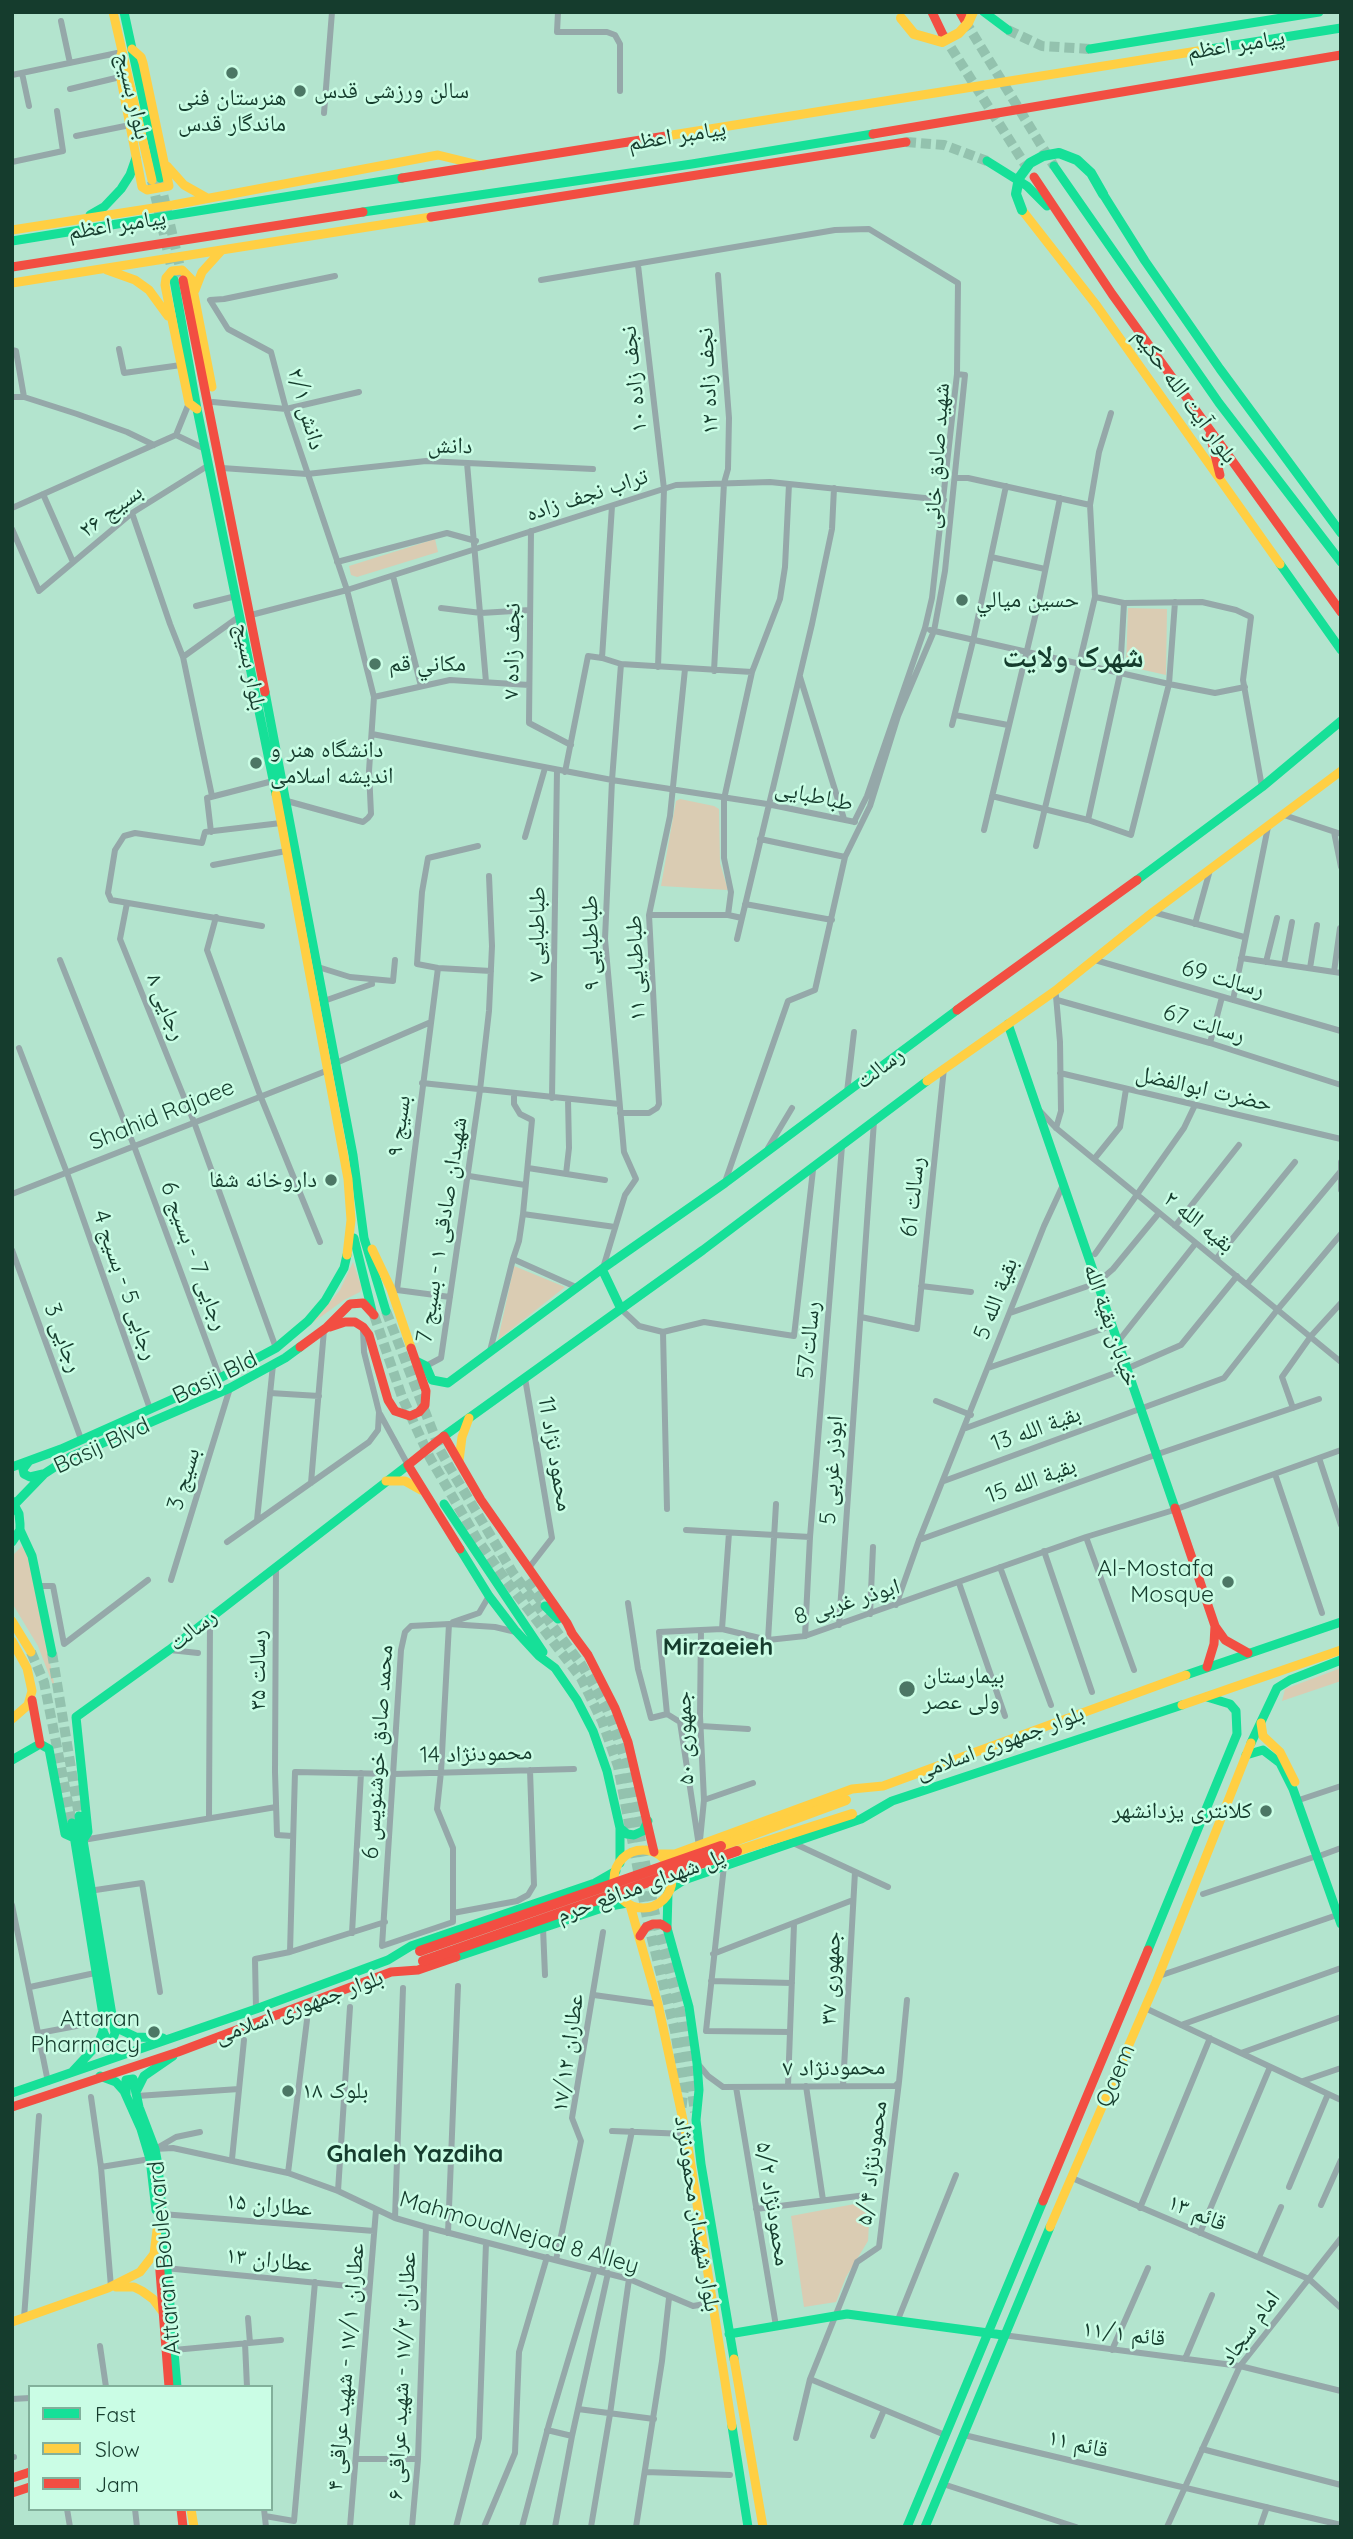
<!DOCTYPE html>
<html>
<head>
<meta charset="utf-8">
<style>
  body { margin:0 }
  #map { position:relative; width:1353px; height:2539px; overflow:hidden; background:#b3e4ce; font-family:Quicksand,sans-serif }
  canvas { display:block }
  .frame { position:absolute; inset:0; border:14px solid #153c2d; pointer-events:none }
  .legend { position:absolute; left:28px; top:2385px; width:245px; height:126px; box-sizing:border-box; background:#cafde5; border:2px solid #82b09b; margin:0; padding:9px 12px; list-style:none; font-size:21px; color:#153c2d }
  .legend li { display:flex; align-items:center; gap:14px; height:35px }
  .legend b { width:35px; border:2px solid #82b09b }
</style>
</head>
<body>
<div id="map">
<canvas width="1353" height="2539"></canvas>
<div class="frame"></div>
<ul class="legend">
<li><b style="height:9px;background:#16e098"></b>Fast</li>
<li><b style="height:9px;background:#ffcf43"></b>Slow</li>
<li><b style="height:9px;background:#f24e42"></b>Jam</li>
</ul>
</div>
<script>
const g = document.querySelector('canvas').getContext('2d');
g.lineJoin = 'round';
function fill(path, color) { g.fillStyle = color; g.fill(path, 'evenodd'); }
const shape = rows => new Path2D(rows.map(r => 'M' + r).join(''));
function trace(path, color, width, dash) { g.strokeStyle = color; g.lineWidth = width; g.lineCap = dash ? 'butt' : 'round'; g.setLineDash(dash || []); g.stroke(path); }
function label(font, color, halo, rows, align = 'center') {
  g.font = font + ' Quicksand,"Noto Naskh Arabic",sans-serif'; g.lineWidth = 5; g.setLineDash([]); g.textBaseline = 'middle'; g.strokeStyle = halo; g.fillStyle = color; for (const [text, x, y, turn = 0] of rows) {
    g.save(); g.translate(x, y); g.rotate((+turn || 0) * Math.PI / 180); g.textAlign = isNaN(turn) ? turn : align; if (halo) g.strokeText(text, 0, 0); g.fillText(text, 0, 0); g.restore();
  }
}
const green = shape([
  [435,539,438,552,357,577,351,575,349,566],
  [1128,608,1167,609,1166,675,1126,666],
  [680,799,714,806,719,809,720,863,728,890,661,886,676,801],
  [353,1262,362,1288,360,1292,344,1300,311,1324,340,1290],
  [514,1266,565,1287,498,1340],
  [22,1546,28,1556,56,1693,38,1646,12,1603,12,1556],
  [1341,1668,1341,1681,1282,1701,1285,1689],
  [865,2202,869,2223,868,2241,846,2277,836,2302,804,2307,791,2216]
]);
const primaryTunnel = shape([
  [965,21,1054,166],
  [1008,30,1042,46,1090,49],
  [943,35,1031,174],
  [906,142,944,145,987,161],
  [152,181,174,279],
  [160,181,182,276],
  [386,1311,440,1450,450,1468,513,1573,581,1664,606,1707,615,1730,626,1763,656,1920,680,2010,695,2112],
  [374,1315,402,1397,430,1458,477,1539,505,1579,581,1678,602,1721,618,1766,648,1923,675,2031,684,2088,681,2111],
  [526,1581,545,1606],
  [31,1652,44,1682,72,1823],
  [52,1653,79,1816]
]);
const street = shape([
  [558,12,557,32,607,32,615,35,620,44,620,91],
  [61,21,70,63],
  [22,73,29,106],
  [12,75,122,52],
  [70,89,120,77],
  [324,113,332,12],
  [76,136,130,125],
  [12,162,63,151,57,111],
  [638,265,664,489,658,667],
  [541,280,835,230,869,229,958,283,957,374,932,598,925,628,867,796,854,822],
  [119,349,124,373,181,365],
  [12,350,16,351,24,397],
  [12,397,24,397,77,414,127,432,154,445],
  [213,402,286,409,359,392],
  [176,435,189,403],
  [176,435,205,449],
  [467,463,486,682],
  [222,468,307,474,426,461,593,469],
  [955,478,968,478,1090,505],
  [43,494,73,562],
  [12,508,176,435],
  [132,513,170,624,183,657,212,796],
  [12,529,39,591,132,513,209,465],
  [531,531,529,723,571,745],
  [991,557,1045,569],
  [337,562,447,533,476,541],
  [393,576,421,686],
  [1095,597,1124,603,1202,602,1236,610,1251,617,1243,680,1262,787],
  [196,606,236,596],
  [441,608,481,613,530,610],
  [251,615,347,590,676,485,770,482,944,500],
  [930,630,1169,684,1215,693,1245,687],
  [183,657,240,616],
  [602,658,612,506],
  [714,671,724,483,728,469,729,418,718,275],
  [800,677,844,819],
  [374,697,450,680,529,685],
  [955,715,1008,725],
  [952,725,973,641,1006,486],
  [372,734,612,780,767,804,855,822],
  [565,772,588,656,602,658,621,664,752,672],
  [992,796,1088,820,1131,835,1169,684,1175,602],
  [287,801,363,822,368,818,371,814,369,771,374,697,347,590,286,409,271,352,228,329,210,300,224,299,335,276],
  [1284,815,1341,834],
  [1088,820,1120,674,1124,603],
  [984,830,1040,596,1060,498],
  [211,832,207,798,273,781],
  [1334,832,1341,867],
  [525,837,545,768],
  [760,839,845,857],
  [478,846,428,858,422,892,417,964,438,968,491,971],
  [1036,846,1095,597,1090,505,1099,452,1111,413],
  [213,865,286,851],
  [127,903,120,939,194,1122,276,1348],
  [745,904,832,920],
  [1153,912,1244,937],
  [649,915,728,915,742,918],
  [728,915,731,892,724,858,724,799,752,672,780,599,785,567,789,484],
  [216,917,207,950,260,1095,320,1242],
  [1195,924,1210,870],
  [262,926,111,900,108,893,115,850,124,836,135,833,202,843,205,832,281,823],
  [737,939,812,624,832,529,834,488],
  [1241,958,1341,973],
  [60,960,134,1146,220,1378],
  [1095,960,1341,1031],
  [1266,962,1277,918],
  [1284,964,1292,922],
  [318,967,350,977,393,981,395,960],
  [438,968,397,1290,450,1297],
  [1310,968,1317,925],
  [1334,972,1340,928],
  [1056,996,1060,1042,1061,1111,1056,1128],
  [1057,1000,1210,1043,1341,1085],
  [1233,1000,1268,827],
  [324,1001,372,984,371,979],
  [1210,1043,1222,997],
  [19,1048,67,1173,150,1409],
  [336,1063,431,1022],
  [1060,1073,1341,1139],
  [422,1083,619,1104],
  [847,1092,854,1032],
  [552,1098,557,770],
  [1038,1109,1056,1128,1341,1362],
  [620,1113,649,1113,657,1108,659,1104,649,915,670,816,685,669],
  [768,1148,792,1108],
  [1095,1158,1120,1127,1126,1089],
  [1341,1162,1341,1190],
  [528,1168,605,1180],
  [566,1174,569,1148,568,1099],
  [469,1176,525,1185],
  [725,1182,788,1001,815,990,845,857,870,806,898,716,934,631,945,571,965,375,957,374],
  [12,1194,326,1071],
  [523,1214,615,1227],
  [1175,1226,1239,1145],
  [12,1250,81,1439],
  [1095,1254,1184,1128,1195,1105],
  [513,1259,519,1241,523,1214,532,1120,520,1114,514,1104,514,1094],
  [1216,1259,1295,1162],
  [603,1268,625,1195,636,1179,624,1152,605,939,612,780,621,664],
  [1247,1284,1341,1171],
  [921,1286,971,1292],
  [621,1309,639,1326,663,1332,704,1322,794,1336,813,1170],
  [1010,1313,1097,1283,1113,1269,1159,1213],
  [861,1317,917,1329,944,1068],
  [663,1332,667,1509],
  [1117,1343,1196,1243],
  [490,1351,513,1259,578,1288],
  [426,1366,441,1358,480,1090,489,1011,492,946,489,876],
  [988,1368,1111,1326],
  [525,1378,552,1538,528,1569],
  [270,1393,319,1396],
  [936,1401,971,1415],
  [1293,1408,1282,1377,1311,1336,1341,1303],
  [380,1414,408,1465],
  [966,1428,1126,1369,1181,1345,1237,1276],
  [1319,1458,1341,1525],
  [1275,1474,1322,1613],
  [944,1481,1224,1378,1278,1309,1341,1234],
  [311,1483,324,1330],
  [257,1520,273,1365],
  [686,1530,810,1537],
  [1086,1537,1134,1670],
  [919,1540,1155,1455,1319,1399],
  [227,1542,369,1442,378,1430,379,1412,364,1352,363,1329],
  [1044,1551,1092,1692],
  [276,1567,275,1772,277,1835,292,1836],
  [1000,1567,1051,1705],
  [171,1580,230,1388],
  [959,1583,1005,1716],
  [40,1586,53,1586,64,1644,148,1580],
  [628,1603,638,1669,651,1718,667,1714],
  [896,1605,919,1540,1044,1226,1063,1185],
  [870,1614,873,1547],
  [453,1622,479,1613,489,1596],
  [449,1624,441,1772,437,1809,453,1848,453,1922,382,1946,401,1650,405,1632,411,1626,449,1624,495,1627,516,1632],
  [839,1625,874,1121],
  [722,1629,729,1533],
  [805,1636,810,1537,842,1146],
  [768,1640,776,1504],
  [170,1650,198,1653],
  [701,1726,748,1729],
  [1302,1799,1341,1786],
  [704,1800,753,1783],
  [209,1818,210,1619],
  [83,1840,276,1807],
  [700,1840,704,1800,700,1716,701,1630],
  [791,1842,888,1887],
  [699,1846,680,1722,667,1714,659,1632,722,1629,768,1640,805,1636,1086,1537,1174,1510,1341,1450],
  [1322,1855,1341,1848],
  [724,1866,706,2031,790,2032],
  [89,1891,142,1883,160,1992],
  [1203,1894,1317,1856],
  [12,1905,48,2082],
  [453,1913,517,1901,528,1895,534,1885,530,1770],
  [543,1928,545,1975],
  [352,1933,361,1773],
  [290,1952,295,1772,394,1774,574,1769],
  [713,1954,853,1900],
  [1159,1976,1337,1915],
  [711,1981,792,1983],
  [30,1987,95,1973],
  [594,1995,658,2004],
  [1145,2008,1341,2100],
  [256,2009,255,1959,290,1952,385,1922],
  [1181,2025,1341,1968],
  [39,2033,103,2021],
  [1241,2053,1341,2017],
  [698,2064,708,2076,723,2087,895,2086,899,2082,907,2000],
  [1303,2081,1341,2068],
  [788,2086,794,1924],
  [806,2086,823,2200],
  [843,2086,855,1872],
  [736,2087,776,2326],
  [137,2096,239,2089],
  [91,2097,101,2167,111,2287],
  [612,2131,686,2134],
  [157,2148,176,2137,200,2132],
  [155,2149,173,2148,288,2173,338,2191,395,2218,426,2227,629,2279,693,2306,711,2303],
  [232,2159,244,2040],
  [101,2167,150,2159],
  [288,2173,307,2020],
  [1072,2178,1309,2279,1341,2308],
  [1289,2187,1328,2094],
  [338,2191,350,2007],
  [1321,2205,1341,2160],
  [1140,2208,1210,2038],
  [756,2209,866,2195],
  [162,2214,374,2231],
  [395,2218,403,1988],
  [448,2233,458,1986],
  [1200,2233,1270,2067],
  [1259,2257,1281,2207],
  [556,2260,581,2141,572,2118,603,1932],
  [165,2268,369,2288],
  [602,2271,632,2131],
  [24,2318,39,2116],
  [248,2318,250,2343],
  [897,2322,956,2175],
  [1003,2335,1240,2366,1341,2391],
  [245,2343,247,2387],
  [100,2346,106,2387],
  [174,2350,281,2340],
  [1112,2350,1148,2268],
  [1185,2359,1212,2295],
  [810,2379,945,2435],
  [12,2399,30,2398],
  [578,2409,654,2419],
  [547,2430,572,2436],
  [964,2435,1341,2525],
  [873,2436,884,2410],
  [796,2438,810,2379,857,2262,879,2247,899,2082],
  [1202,2449,1341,2485],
  [12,2457,14,2457],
  [356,2459,418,2459],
  [646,2472,730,2475],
  [943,2484,1076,2527],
  [67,2509,70,2527],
  [135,2509,137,2527],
  [264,2509,266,2527],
  [265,2516,294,2521,315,2282],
  [350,2527,376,2210],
  [412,2527,418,2459,426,2227],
  [456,2527,479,2438,486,2243],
  [484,2527,515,2453,519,2352,547,2257],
  [522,2527,549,2424,595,2270],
  [555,2527,572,2436,608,2273],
  [591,2527,610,2414,629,2279],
  [636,2527,662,2361,669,2298],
  [1167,2527,1240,2366,1341,2238],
  [1260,2527,1267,2507]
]);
const fast = shape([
  [124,12,160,178],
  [984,12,1008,30],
  [1090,49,1319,12],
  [1210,49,1341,28],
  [987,161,1027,186,1047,206],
  [1054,166,1219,403,1341,562],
  [1103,194,1145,261,1220,369,1341,533],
  [363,212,692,164,873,134],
  [90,215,104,207,121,189,130,175,136,158],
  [12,241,402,178],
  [174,280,197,409,276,794],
  [1280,564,1341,650],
  [265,692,353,1155,364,1238,386,1311],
  [1137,880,1262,787,1341,721],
  [1008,1024,1175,1508],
  [354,1238,372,1311],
  [602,1269,621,1309],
  [416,1361,426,1366,432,1380,448,1383,602,1269,725,1183,957,1010],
  [444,1436,703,1250,927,1081],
  [29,1461,23,1469,24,1474,30,1477,43,1474],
  [12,1467,61,1449,220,1378,276,1348,308,1321,325,1301,344,1268,347,1255],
  [12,1501,19,1514,20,1524,20,1530,12,1542],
  [444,1504,543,1652],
  [14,1505,44,1474,70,1457,230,1388,285,1358,300,1347],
  [20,1530,32,1556,52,1653],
  [460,1549,489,1596,515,1630,539,1656,555,1668,577,1700,593,1731,607,1771,620,1828,620,1863],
  [545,1606,558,1619],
  [1186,1675,1341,1622],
  [1251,1743,1277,1688,1290,1680,1341,1660],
  [1246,1755,1263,1750,1280,1763,1293,1789,1341,1924],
  [12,1760,40,1744,49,1749,65,1834,74,1838],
  [79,1816,115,2033,112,2041,107,2040,103,2031],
  [72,1823,103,2015,103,2031,98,2044,73,2071],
  [620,1828,627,1834,634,1835,643,1831,648,1821],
  [83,1840,88,1832,76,1717,169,1650,408,1465],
  [670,1889,684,1880,861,1819,892,1801,1182,1705],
  [668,1893,667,1928,689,2007,697,2063,699,2090,696,2120,701,2164,734,2359],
  [1148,1950,1237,1734,1236,1711,1230,1704,1207,1697],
  [456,1957,605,1907,627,1903],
  [113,2022,121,2030,136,2037,163,2038],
  [100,2076,116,2082,124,2091,141,2129,150,2159,156,2210],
  [137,2090,144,2076,173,2056],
  [12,2093,256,2009,388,1960,411,1946,595,1883,616,1871],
  [126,2094,126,2080,133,2079,139,2107,155,2149,158,2165,177,2387],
  [729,2334,847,2314,1003,2335],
  [732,2426,748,2527],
  [907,2527,1043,2201],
  [925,2527,1050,2227]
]);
const slow = shape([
  [113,12,152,180],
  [122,52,118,64,142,187,147,190,169,186,143,63,141,57,132,49],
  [666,136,1210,49],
  [167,166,184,185,207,198],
  [1022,210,1097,306,1280,564],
  [12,230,173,205,438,155,483,166],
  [107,270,135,280,149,290,168,316],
  [12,283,431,217],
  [195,290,202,272,221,251],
  [197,409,189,403,165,285,166,278,172,271,182,270,191,279,212,387],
  [276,794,348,1179,351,1220,347,1255],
  [927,1081,1055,991,1153,912,1341,771],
  [372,1249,391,1289,411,1348],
  [459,1461,462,1437,469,1418],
  [386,1481,405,1481,421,1490],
  [12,1621,31,1652],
  [12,1641,27,1668,32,1691,28,1705,12,1719],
  [1182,1705,1341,1650],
  [1261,1723,1263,1736,1280,1752,1295,1782],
  '614 1879a29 29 0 1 1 58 0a29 29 0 1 1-58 0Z',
  [658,1854,675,1854,852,1789,883,1786,1186,1675],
  [630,1905,658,2004,686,2134,732,2426],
  [1050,2227,1157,1980,1251,1743],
  [116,2287,134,2287,142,2291,153,2299,162,2311],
  [12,2322,108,2288,140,2272,154,2254,157,2230],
  [734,2359,763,2527],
  [191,2509,194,2527]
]);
const jam = shape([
  [932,12,943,35],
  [960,12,965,21],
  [873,134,1341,55],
  [1034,177,1112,294,1341,612],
  [402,178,666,136],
  [431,217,906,142],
  [12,267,363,212],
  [183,280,265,692],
  [1210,435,1220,475],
  [957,1010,1137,880],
  [330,1327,345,1322,355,1322,363,1327,369,1335,388,1400,395,1411,410,1416,419,1412,425,1405,426,1391,411,1348],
  [300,1347,326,1328,350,1304,363,1303,374,1315],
  [1175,1508,1215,1626,1225,1640,1248,1653],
  [460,1549,408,1465,444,1436,481,1500,567,1623,573,1635],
  [571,1632,588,1655,615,1708,628,1742,654,1852],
  [1207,1667,1214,1644,1215,1626],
  [32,1700,40,1744],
  [640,1936,646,1927,653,1924,661,1924,667,1928],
  [12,2107,178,2052,391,1972,418,1970,456,1957],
  [1043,2201,1148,1950],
  [159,2259,169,2387],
  [12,2478,30,2472],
  [12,2493,30,2487],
  [181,2509,183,2527]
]);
const fastBridge = shape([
  [1022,210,1016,194,1019,178,1030,163,1043,156,1059,153,1077,160,1091,173,1103,194]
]);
const slowBridge = shape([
  [901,18,914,34,942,42,959,33,968,23,973,12],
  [721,1846,846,1800],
  [737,1851,852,1814]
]);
const jamBridge = shape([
  [420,1951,721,1846],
  [423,1961,737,1851]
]);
const markers = [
  [232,73,7,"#4c7765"],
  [300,91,7,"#4c7765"],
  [962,600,7,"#4c7765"],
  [375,664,7,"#4c7765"],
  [256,763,7,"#4c7765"],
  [331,1180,7,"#4c7765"],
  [1228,1582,7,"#4c7765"],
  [907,1689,9,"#4c7765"],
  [1266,1811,7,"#4c7765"],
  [154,2032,7,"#4c7765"],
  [288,2091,7,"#4c7765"]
];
const streetNames = [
  ["پیامبر اعظم",1236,45,-9],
  ["بلوار بسیج",133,96,77],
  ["پیامبر اعظم",677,136,-9],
  ["پیامبر اعظم",117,225,-9],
  ["نجف زاده ۱۰",634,379,-96],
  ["نجف زاده ۱۲",708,381,-93],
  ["بلوار آیت الله حکیم",1185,396,54],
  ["دانش ۲/۱",306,409,74],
  ["دانش",450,446,1],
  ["شهید صادق خانی",937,456,-86],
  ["تراب نجف زاده",587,495,-18],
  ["بسیج ۲۶",111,511,-37],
  ["نجف زاده ۷",512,651,-89],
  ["بلوار بسیج",250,667,79],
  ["طباطبایی",814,796,12],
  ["طباطبایی ۷",537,934,-89],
  ["طباطبایی ۹",591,943,-91],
  ["طباطبایی ۱۱",636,968,-92],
  ["رسالت 69",1223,979,16],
  ["رجایی ۸",166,1007,68],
  ["رسالت 67",1204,1024,17],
  ["رسالت",880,1068,-37],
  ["حضرت ابوالفضل",1204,1089,13],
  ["Shahid Rajaee",162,1115,-22],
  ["بسیج ۹",399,1126,-82],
  ["رسالت 61",913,1197,-84],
  ["بقیه الله ۲",1199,1222,39],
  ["شهیدان صادقی ۱ - بسیج 7",442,1230,-81],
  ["رجایی 7 - بسیج 6",194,1256,70],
  ["رجایی 5 - بسیج 4",125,1285,71],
  ["بقیة الله 5",996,1299,-69],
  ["خیابان بقیة الله",1111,1325,71],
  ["رجایی 3",63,1338,70],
  ["رسالت57",809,1340,-85],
  ["Basij Bld",215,1378,-26],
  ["بقیة الله 13",1036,1429,-20],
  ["Basij Blvd",102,1446,-25],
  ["محمود نژاد 11",555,1454,80],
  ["ابوذر غربی 5",832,1470,-86],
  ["بسیج 3",184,1479,-73],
  ["بقیة الله 15",1031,1481,-20],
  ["ابوذر غربی 8",847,1602,-17],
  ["رسالت",193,1630,-38],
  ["رسالت ۳۵",258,1670,-90],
  ["جمهوری ۵۰",685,1738,-92],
  ["بلوار جمهوری اسلامی",1000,1743,-20],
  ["محمد صادق خوشنویس 6",378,1752,-86],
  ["محمودنژاد 14",476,1754,-2],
  ["پل شهدای مدافع حرم",641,1886,-20],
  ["جمهوری ۳۷",831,1978,-87],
  ["بلوار جمهوری اسلامی",299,2007,-20],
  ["عطاران ۱۷/۱۲",568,2053,-82],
  ["محمودنژاد ۷",834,2068,-1],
  ["Qaem",1116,2076,-67],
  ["محمودنژاد ۵/۴",872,2163,-83],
  ["محمودنژاد ۵/۲",773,2204,81],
  ["عطاران ۱۵",269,2205,5],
  ["قائم ۱۳",1197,2213,23],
  ["بلوار شهیدان محمودنژاد",697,2214,81],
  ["MahmoudNejad 8 Alley",519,2233,16],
  ["Attaran Boulevard",165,2258,-95],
  ["عطاران ۱۳",269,2260,6],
  ["امام سجاد",1250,2328,-54],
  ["قائم ۱۱/۱",1124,2334,7],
  ["عطاران ۱۷/۱ - شهید عراقی ۴",346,2367,-85],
  ["عطاران ۱۷/۳ - شهید عراقی ۶",402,2376,-87],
  ["قائم ۱۱",1078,2444,13]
];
const poiNames = [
  ["سالن ورزشی قدس",314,91],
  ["هنرستان فنی",232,98,"center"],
  ["ماندگار قدس",232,124,"center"],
  ["حسين ميالي",976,600],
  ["مكاني قم",389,664],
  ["دانشگاه هنر و",270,750],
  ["اندیشه اسلامی",270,776],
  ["داروخانه شفا",317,1180,"right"],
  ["Al-Mostafa",1214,1569,"right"],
  ["Mosque",1214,1595,"right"],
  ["بیمارستان",923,1676],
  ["ولی عصر",923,1702],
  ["کلانتری یزدانشهر",1252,1811,"right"],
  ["Attaran",140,2019,"right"],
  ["Pharmacy",140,2045,"right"],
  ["بلوک ۱۸",302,2091]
];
const neighbourhoodNames = [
  ["Mirzaeieh",718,1648],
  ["Ghaleh Yazdiha",415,2155]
];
const districtNames = [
  ["شهرک ولایت",1073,658]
];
fill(green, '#daccb3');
trace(primaryTunnel, '#93c2ae', 10, [10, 5]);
trace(street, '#95a8a9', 6);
trace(fast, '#16e098', 9);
trace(slow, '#ffcf43', 9);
trace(jam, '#f24e42', 9);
trace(fastBridge, '#16e098', 10);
trace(slowBridge, '#ffcf43', 10);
trace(jamBridge, '#f24e42', 10);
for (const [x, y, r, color] of markers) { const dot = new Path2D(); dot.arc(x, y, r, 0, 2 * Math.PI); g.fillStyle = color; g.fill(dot); trace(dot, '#cafde5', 2.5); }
label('23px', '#153c2d', '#cafde5', streetNames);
label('23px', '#153c2d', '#cafde5', poiNames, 'left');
label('bold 24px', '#153c2d', '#cafde5', neighbourhoodNames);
label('bold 30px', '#153c2d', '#cafde5', districtNames);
</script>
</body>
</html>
